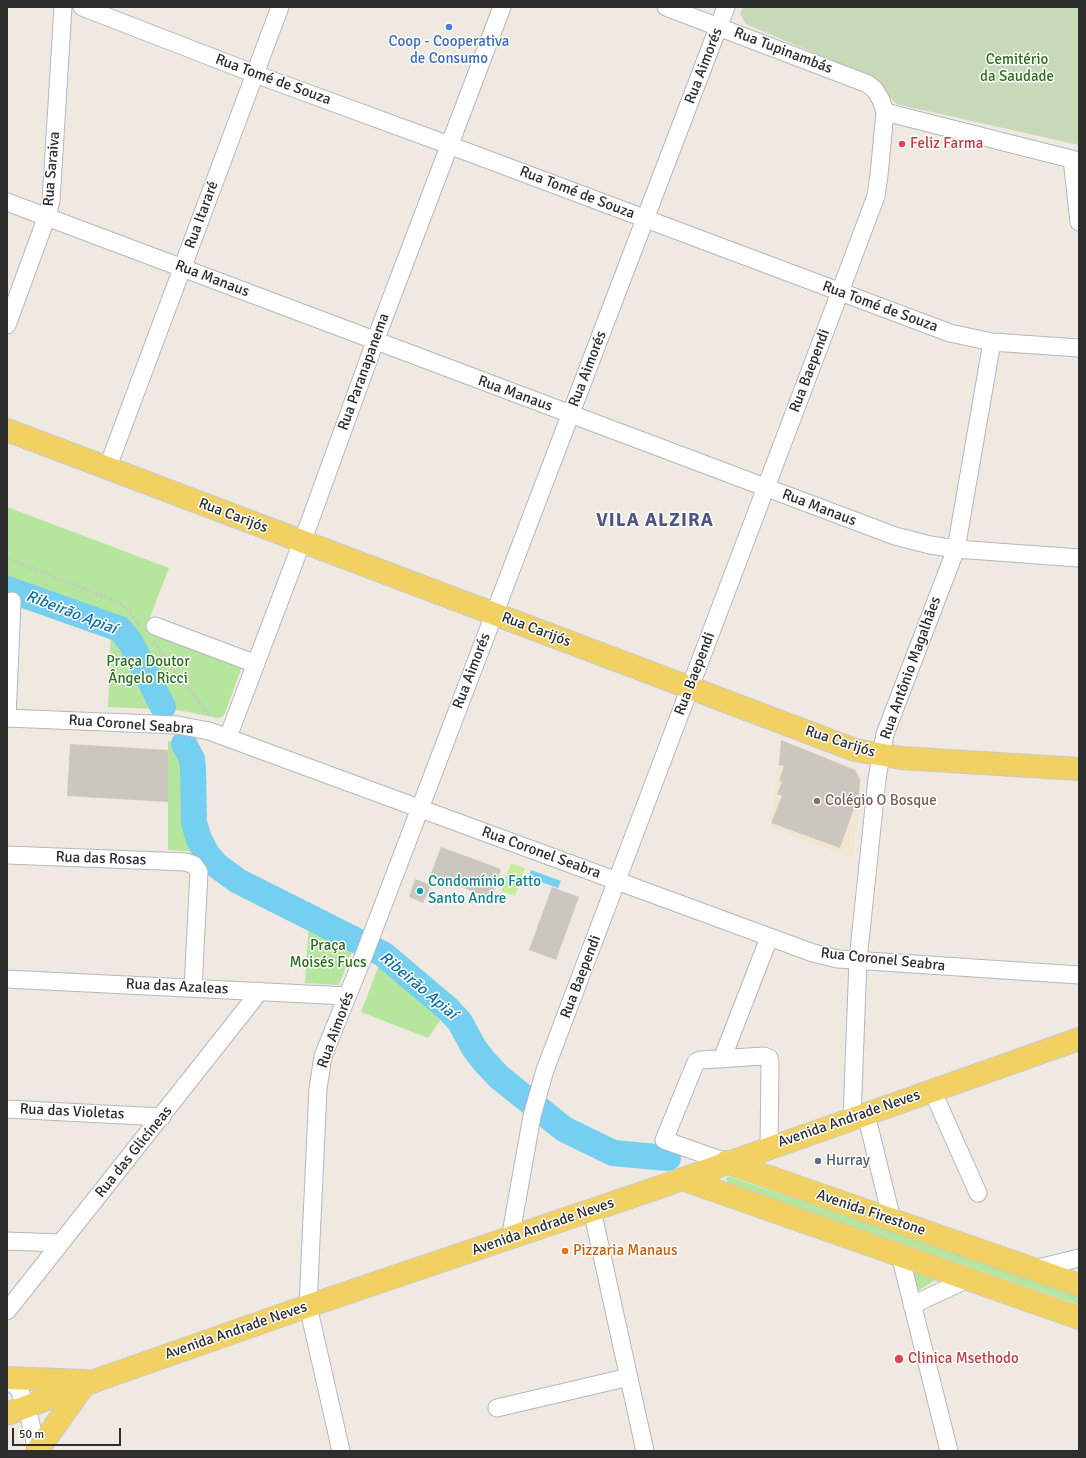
<!DOCTYPE html>
<html>
<head>
<meta charset="utf-8">
<style>
  body { margin:0 }
  #map { position:relative; width:1086px; height:1458px; overflow:hidden; background:#efe9e1; font-family:Signika,sans-serif }
  canvas { display:block }
  .frame { position:absolute; inset:0; border:8px solid #2e2e2e; pointer-events:none }
  .scale { position:absolute; left:12px; top:1428px; width:109px; height:18px; box-sizing:border-box; border:2px solid #2e2e2e; border-top:0; padding-left:5px; font-size:12px; line-height:14px; white-space:nowrap; color:#2e2e2e; -webkit-text-stroke:3px #fff; paint-order:stroke }
</style>
</head>
<body>
<div id="map">
<canvas width="1086" height="1458"></canvas>
<div class="frame"></div>
<div class="scale">50 m</div>
</div>
<script>
const g = document.querySelector('canvas').getContext('2d');
g.lineJoin = 'round';
function fill(path, color) { g.fillStyle = color; g.fill(path, 'evenodd'); }
const shape = rows => new Path2D(rows.map(r => 'M' + r).join(''));
function trace(path, color, width, dash) { g.strokeStyle = color; g.lineWidth = width; g.lineCap = dash ? 'butt' : 'round'; g.setLineDash(dash || []); g.stroke(path); }
function label(font, color, halo, rows, align = 'center') {
  g.font = font + ' Signika,sans-serif'; g.lineWidth = 3; g.setLineDash([]); g.textBaseline = 'middle'; g.strokeStyle = halo; g.fillStyle = color; for (const [text, x, y, turn = 0] of rows) {
    g.save(); g.translate(x, y); g.rotate((+turn || 0) * Math.PI / 180); g.textAlign = isNaN(turn) ? turn : align; if (halo) g.strokeText(text, 0, 0); g.fillText(text, 0, 0); g.restore();
  }
}
const education = shape([
  [781,740,856,769,861,773,853,859,771,827]
]);
const green = shape([
  [7,507,169,568,150,617,150,629,243,664,225,713,222,717,217,718,178,710,108,707,111,629,127,633,124,624,7,584],
  [168,741,194,745,191,822,211,874,206,865,188,851,168,850],
  [309,921,355,943,339,985,305,983],
  [381,960,446,1012,428,1038,361,1012],
  [728,1176,1079,1295,1079,1305,728,1183,726,1179],
  [909,1269,937,1279,916,1292]
]);
const cemetery = shape([
  [743,7,1079,7,1079,145,896,104,873,78,746,24,740,14]
]);
const pitch = shape([
  [511,863,525,868,515,896,501,891]
]);
const water = shape([
  [531,870,561,881,558,888,541,882,530,883,527,879]
]);
const river = shape([
  [7,589,120,629,131,643,163,707],
  [184,744,192,759,193,769,194,823,199,839,207,854,216,865,238,881,383,954,448,1009,460,1022,474,1048,484,1061,499,1077,564,1129,613,1153,668,1158]
]);
const building = shape([
  [781,740,855,770,860,779,859,794,840,848,771,823,782,796,777,794,782,782,779,781,784,766,779,765],
  [70,744,168,750,168,802,67,796],
  [441,847,501,869,491,898,430,876],
  [415,879,431,885,423,903,409,897],
  [552,887,579,897,556,960,529,950]
]);
const path = shape([
  [7,558,120,603,127,609,140,626],
  [153,642,210,716]
]);
const minor = shape([
  [82,7,255,74,449,145,950,333,992,342,1079,348],
  [885,112,1079,161],
  [1072,159,1079,222],
  [7,202,895,536,930,545,956,549,1079,558],
  [7,325,47,216,51,201,63,7],
  [107,469,280,7],
  [155,626,256,664],
  [7,718,177,725,209,731,813,953,838,959,1079,975],
  [7,718,12,601],
  [228,737,311,518,380,328,502,7],
  [7,855,186,862,194,865,199,872,193,988],
  [7,979,347,996],
  [722,1059,769,938],
  [932,1090,978,1193],
  [7,1109,162,1117],
  [866,1114,892,1220],
  [852,1118,858,960,877,779,881,756,885,734,956,549,992,342],
  [726,1162,664,1140,696,1062,701,1060,764,1056,769,1058,770,1063,769,1148],
  [592,1210,645,1451],
  [510,1239,532,1116,545,1070,840,292,876,196,879,175,885,112,881,100,875,90,868,84,666,7],
  [7,1241,61,1243],
  [900,1255,949,1451],
  [1034,1269,1079,1258],
  [912,1305,968,1279],
  [7,1311,260,991],
  [7,1380,18,1388,27,1407,37,1451],
  [497,1408,629,1377],
  [341,1451,308,1306,318,1089,323,1056,364,955,726,7]
]);
const major = shape([
  [7,430,855,750,901,758,1079,769],
  [726,1162,1079,1285],
  [682,1179,1079,1318],
  [7,1378,85,1381],
  [7,1414,100,1379,308,1306,660,1187,1079,1039],
  [37,1451,84,1385]
]);
const markers = [
  [449,27,4,"#3f7fe0"],
  [902,144,4,"#e0444e"],
  [817,801,4,"#8d6e63"],
  [420,891,4,"#0f9aa8"],
  [818,1161,4,"#5c6f8a"],
  [565,1251,4,"#e8710a"],
  [899,1359,5,"#e0444e"]
];
const shopNames = [
  ["Coop - Cooperativa",449,42],
  ["de Consumo",449,59]
];
const streetNames = [
  ["Rua Tupinambás",783,51,21],
  ["Rua Aimorés",704,66,-69],
  ["Rua Tomé de Souza",273,80,20],
  ["Rua Saraiva",52,169,-85],
  ["Rua Tomé de Souza",577,193,21],
  ["Rua Itararé",202,215,-70],
  ["Rua Manaus",212,279,21],
  ["Rua Tomé de Souza",880,307,20],
  ["Rua Aimorés",588,369,-69],
  ["Rua Baependi",810,371,-69],
  ["Rua Paranapanema",364,372,-70],
  ["Rua Manaus",515,394,20],
  ["Rua Manaus",819,508,21],
  ["Rua Carijós",233,516,21],
  ["Rua Carijós",536,630,21],
  ["Rua Antônio Magalhães",911,668,-70],
  ["Rua Aimorés",472,671,-69],
  ["Rua Baependi",695,674,-69],
  ["Rua Coronel Seabra",131,725,4],
  ["Rua Carijós",840,742,18],
  ["Rua Coronel Seabra",541,853,20],
  ["Rua das Rosas",101,859,2],
  ["Rua Coronel Seabra",883,960,6],
  ["Rua Baependi",581,977,-69],
  ["Rua das Azaleas",177,987,3],
  ["Rua Aimorés",336,1030,-70],
  ["Rua das Violetas",72,1112,3],
  ["Avenida Andrade Neves",849,1119,-19],
  ["Rua das Glicíneas",134,1152,-51],
  ["Avenida Firestone",871,1213,19],
  ["Avenida Andrade Neves",543,1227,-19],
  ["Avenida Andrade Neves",236,1331,-19]
];
const parkNames = [
  ["Cemitério",1017,60],
  ["da Saudade",1017,77],
  ["Praça Doutor",148,662],
  ["Ângelo Ricci",148,679],
  ["Praça",328,946],
  ["Moisés Fucs",328,963]
];
const healthNames = [
  ["Feliz Farma",910,144],
  ["Clinica Msethodo",908,1359]
];
const educationNames = [
  ["Colégio O Bosque",825,801]
];
const cultureNames = [
  ["Condomínio Fatto",428,882],
  ["Santo Andre",428,899]
];
const serviceNames = [
  ["Hurray",826,1161]
];
const foodNames = [
  ["Pizzaria Manaus",573,1251]
];
const waterNames = [
  ["Ribeirão Apiaí",71,613,21],
  ["Ribeirão Apiaí",418,986,40]
];
const districtNames = [
  ["VILA ALZIRA",655,521]
];
fill(education, '#f0e6d1');
fill(green, '#b6e59e');
fill(cemetery, '#c8d9b8');
fill(pitch, '#c9ec9a');
fill(water, '#75cff0');
trace(river, '#75cff0', 26);
fill(building, '#cbc7bf');
trace(minor, '#b4b7c1', 19);
trace(major, '#c9c9c9', 24);
trace(path, '#c9c9c9', 2.5, [3, 2]);
trace(minor, '#fff', 17);
trace(major, '#f2d163', 22);
for (const [x, y, r, color] of markers) { const dot = new Path2D(); dot.arc(x, y, r, 0, 2 * Math.PI); g.fillStyle = color; g.fill(dot); trace(dot, '#fff', 1.5); }
label('15px', '#366cbe', '#fff', shopNames);
label('15px', '#2e2e2e', '#fff', streetNames);
label('15px', '#2c6e1b', '#fff', parkNames);
label('15px', '#be3a42', '#fff', healthNames, 'left');
label('15px', '#785e54', '#fff', educationNames, 'left');
label('15px', '#0d838f', '#fff', cultureNames, 'left');
label('15px', '#4e5e75', '#fff', serviceNames, 'left');
label('15px', '#c56008', '#fff', foodNames, 'left');
label('italic 16px', '#0d6fa3', '#fff', waterNames);
g.letterSpacing = '1px';
label('bold 19px', '#4d5680', '#fff', districtNames);
g.letterSpacing = '0px';
</script>
</body>
</html>
